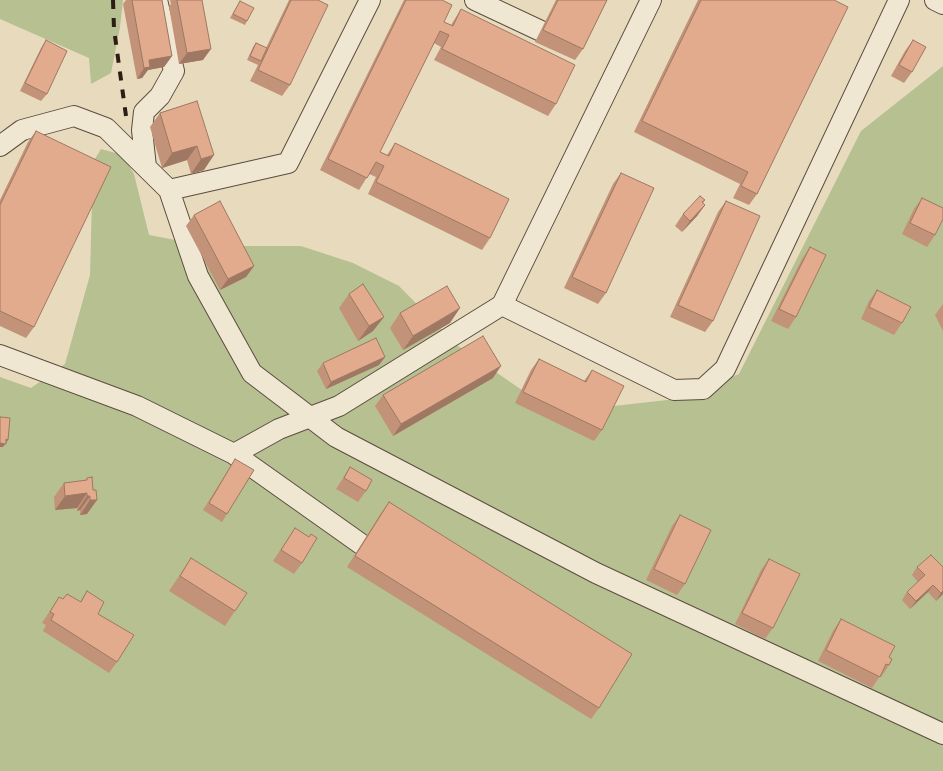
<!DOCTYPE html>
<html>
<head>
<meta charset="utf-8">
<style>
  body { margin:0 }
  canvas { display:block; background:#e8dabc }
</style>
</head>
<body>
<canvas width="943" height="771"></canvas>
<script>
const g = document.querySelector('canvas').getContext('2d');
g.lineJoin = 'round';
function fill(path, color) { g.fillStyle = color; g.fill(path, 'evenodd'); }
const shape = rows => new Path2D(rows.map(r => 'M' + r).join(''));
function trace(path, color, width, dash) { g.strokeStyle = color; g.lineWidth = width; g.lineCap = dash ? 'butt' : 'round'; g.setLineDash(dash || []); g.stroke(path); }
const green = shape([
  [0,0,123,0,120,27,111,73,91,84,89,58,0,19],
  [943,66,943,771,0,771,0,377,31,388,65,364,90,275,93,162,101,149,123,155,134,174,149,235,207,246,301,246,353,263,399,286,458,346,532,397,596,408,676,399,739,374,861,131]
]);
const minor = shape([
  [475,0,541,31],
  [935,0,943,4],
  [0,146,22,130,74,116,106,128,169,190,288,163,370,0],
  [146,167,142,130,144,112,160,96,174,71,157,0],
  [169,190,198,276,252,373,336,437,596,573,943,734],
  [502,305,674,390,703,389,725,369,899,0],
  [0,355,137,406,234,454,361,544],
  [234,454,279,429,339,406,502,305,651,0]
]);
const rail = shape([
  [113,0,114,29,126,116]
]);
const wall = shape([
  [126,0,162,0,172,56,164,67,148,70,142,78,137,79,123,4],
  [170,0,202,0,203,60,179,64,169,7,171,4],
  [289,0,318,0,290,85,282,96,250,81,258,65,247,60,253,47,256,43,266,48],
  [404,0,442,0,444,22,451,25,461,9,556,104,548,116,434,60,441,47,434,43,380,152,387,155,395,143,490,238,482,250,368,194,376,177,369,174,359,190,320,170],
  [556,0,607,0,583,49,575,60,535,42],
  [698,0,834,0,757,194,749,205,733,198,740,184,634,132],
  [240,1,247,21,245,25,230,18],
  [46,40,47,94,41,101,20,91,41,48],
  [913,40,912,72,904,83,891,76,905,51],
  [197,101,204,170,191,174,187,160,162,168,150,127,160,113],
  [36,131,34,327,26,338,0,326,0,200,28,142],
  [621,173,606,293,598,304,564,288,613,184],
  [922,198,935,235,927,247,902,234,914,209],
  [705,200,703,203,705,205,697,216,682,232,675,226,683,214],
  [726,201,713,321,705,332,670,317,718,212],
  [194,215,254,266,246,277,220,290,186,226],
  [810,247,796,317,788,329,771,321,802,259],
  [877,290,902,323,894,335,861,319,869,301],
  [349,294,384,317,373,331,358,341,339,308],
  [943,304,943,331,935,315],
  [400,313,450,323,403,350,390,328],
  [385,357,379,365,326,389,317,371,323,363],
  [539,359,584,381,592,370,602,430,594,441,515,403,531,370],
  [493,378,393,436,375,406,383,395],
  [235,459,227,514,222,522,203,510],
  [350,467,366,491,358,502,336,489],
  [87,478,93,490,87,514,80,515,80,510,77,511,77,508,55,510,54,497,64,483,86,480],
  [389,502,599,708,591,719,347,567,381,513],
  [680,515,685,584,677,595,646,580,672,526],
  [295,528,302,563,294,574,273,561],
  [191,558,235,611,225,626,169,591],
  [769,559,773,628,765,639,735,624,761,570],
  [917,567,943,594,936,601,928,592,910,609,902,600,907,592,918,582,912,575],
  [87,591,98,614,117,662,109,673,43,631,46,625,42,623,59,597,63,599,67,594,80,602],
  [841,619,889,657,889,665,881,677,880,676,872,688,818,661,833,631]
]);
const shadedWall = shape([
  [211,49,203,60,179,64,187,53],
  [172,56,164,67,148,70,142,78,137,79,149,60],
  [197,146,187,160,162,168,172,153],
  [214,155,204,170,191,174,201,159],
  [705,205,697,216,682,232,690,221],
  [254,266,246,277,220,290,228,279],
  [460,308,450,323,403,350,413,336],
  [384,317,373,331,358,341,369,326],
  [385,357,379,365,326,389,331,382],
  [501,366,493,378,393,436,401,424],
  [6,439,8,440,3,447,0,447,0,443],
  [87,493,77,508,55,510,65,496],
  [87,496,90,496,80,510,77,511],
  [90,500,97,500,87,514,80,515],
  [933,585,928,592,910,609,916,601],
  [943,591,943,594,936,601,941,593]
]);
const building = shape([
  [132,0,162,0,172,56,149,60,150,67,144,68,132,0],
  [177,0,202,0,211,49,187,53,177,0],
  [291,0,318,0,328,5,290,85,258,70,291,0],
  [406,0,442,0,452,5,444,22,453,26,461,9,575,65,556,104,442,49,449,35,440,31,380,152,389,156,395,143,509,199,490,238,376,182,384,166,376,162,367,178,328,159,406,0],
  [558,0,607,0,583,49,543,30,558,0],
  [701,0,834,0,848,7,757,194,741,186,748,172,642,121,701,0],
  [240,1,254,8,247,21,233,14,240,1],
  [46,40,67,51,47,94,25,83,46,40],
  [913,40,926,47,912,72,899,65,913,40],
  [256,43,267,48,261,61,250,56,256,43],
  [197,101,214,155,201,159,197,146,172,153,160,113,197,101],
  [36,131,111,167,34,327,0,311,0,205,36,131],
  [621,173,654,188,606,293,572,277,621,173],
  [700,196,705,200,702,202,705,205,690,221,683,214,700,196],
  [922,198,943,208,943,219,935,235,910,223,922,198],
  [220,201,254,266,228,279,194,215,220,201],
  [726,201,760,216,713,321,678,305,726,201],
  [810,247,826,255,796,317,779,309,810,247],
  [363,284,384,317,369,326,349,294,363,284],
  [447,286,460,308,413,336,400,313,447,286],
  [877,290,911,307,902,323,869,307,877,290],
  [483,336,501,366,401,424,383,395,483,336],
  [376,338,385,357,331,382,323,363,376,338],
  [539,359,586,382,592,370,624,386,602,430,523,392,539,359],
  [0,417,10,418,8,440,6,439,6,444,0,443,0,417],
  [235,459,254,470,227,514,209,503,235,459],
  [350,467,372,480,366,491,344,478,350,467],
  [92,477,93,490,96,490,97,500,90,500,90,496,87,496,87,493,65,496,64,483,87,480,87,478,92,477],
  [389,502,632,654,599,708,355,556,389,502],
  [680,515,711,530,685,584,654,569,680,515],
  [295,528,309,537,311,534,317,538,302,563,281,550,295,528],
  [931,555,943,567,943,591,941,593,933,585,916,601,907,592,925,575,917,567,931,555],
  [191,558,247,593,235,611,180,576,191,558],
  [769,559,800,574,773,628,742,613,769,559],
  [87,591,104,602,98,614,134,635,117,662,51,620,54,614,50,612,59,597,63,599,67,594,81,602,87,591],
  [841,619,895,646,889,657,892,659,889,665,886,664,880,677,826,650,841,619]
]);
fill(green, '#b6c091');
trace(minor, '#5b4d40', 22);
trace(minor, '#f0e7d3', 20);
trace(rail, '#2c1e16', 4, [9, 9]);
fill(wall, '#c29379');
fill(shadedWall, '#9e7863');
fill(building, '#e2ab8d');
trace(building, '#9e7863', 1);
</script>
</body>
</html>
